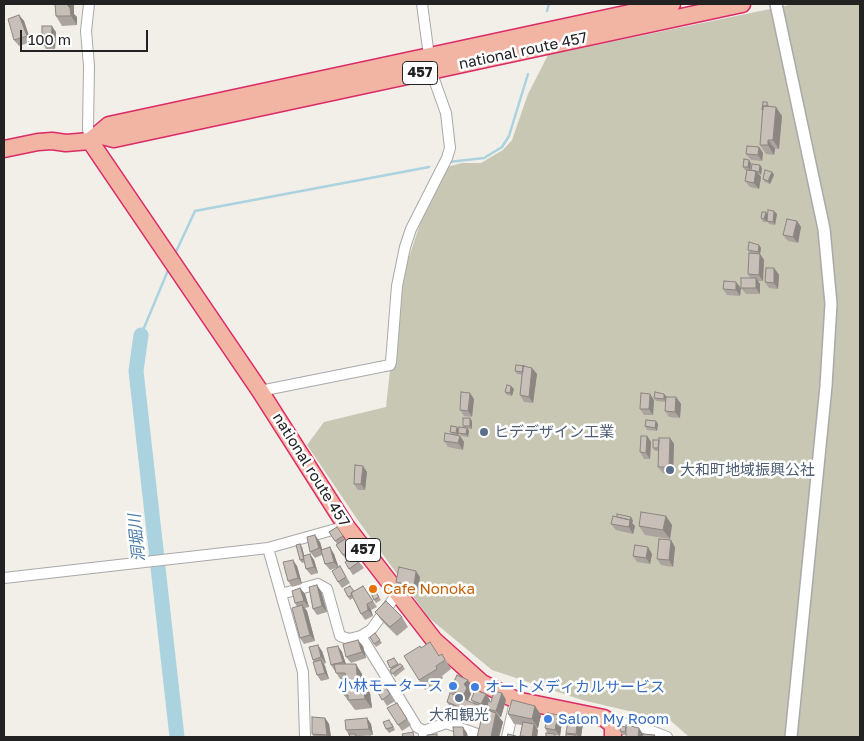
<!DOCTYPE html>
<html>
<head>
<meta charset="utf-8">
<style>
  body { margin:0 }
  #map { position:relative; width:864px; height:741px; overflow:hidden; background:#f2efe9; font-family:"Golos Text",sans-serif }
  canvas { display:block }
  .frame { position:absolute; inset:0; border:5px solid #222; pointer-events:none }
  .scale { position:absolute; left:20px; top:30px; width:128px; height:22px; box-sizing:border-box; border:2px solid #222; border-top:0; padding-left:6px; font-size:15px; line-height:18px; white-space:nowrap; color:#222; -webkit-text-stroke:4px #fff; paint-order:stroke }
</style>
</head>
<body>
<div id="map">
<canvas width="864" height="741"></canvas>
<div class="frame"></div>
<div class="scale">100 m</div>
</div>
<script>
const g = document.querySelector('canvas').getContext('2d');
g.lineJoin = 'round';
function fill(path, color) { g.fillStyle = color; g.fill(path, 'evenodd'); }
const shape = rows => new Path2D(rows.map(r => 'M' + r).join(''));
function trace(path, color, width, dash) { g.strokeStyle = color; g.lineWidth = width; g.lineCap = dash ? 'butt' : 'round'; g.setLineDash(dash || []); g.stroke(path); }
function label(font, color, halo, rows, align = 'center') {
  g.font = font + ' "Golos Text","Noto Sans JP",sans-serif'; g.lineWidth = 5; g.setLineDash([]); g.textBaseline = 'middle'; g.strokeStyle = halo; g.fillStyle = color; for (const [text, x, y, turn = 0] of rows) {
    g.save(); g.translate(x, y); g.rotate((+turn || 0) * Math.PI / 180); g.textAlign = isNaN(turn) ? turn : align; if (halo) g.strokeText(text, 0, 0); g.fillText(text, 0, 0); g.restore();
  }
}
const construction = shape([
  [794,4,860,4,860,737,689,737,671,721,582,700,492,670,429,618,357,519,307,445,324,422,386,407,399,287,436,176,447,167,462,163,481,163,503,150,512,140,528,94,548,55]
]);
const stream = shape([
  [547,11,549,4],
  [449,162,484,158,502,147,509,136,528,74],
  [175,254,195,211,429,167],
  [141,335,169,268]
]);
const river = shape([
  [141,335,136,371,177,737]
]);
const minor = shape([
  [89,4,86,31,89,66,88,129,90,141],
  [260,391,390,365,391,362,397,286,405,247,411,229,447,158,450,148,446,113,431,71,422,4],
  [268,548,303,672,305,737],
  [4,578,268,548,343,527],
  [281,594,318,584,327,589,340,636,349,639,361,636,417,727,424,731],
  [361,636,371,630,397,594],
  [613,725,622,723,639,726,667,737],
  [424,736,424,731,446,723,477,734,477,737],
  [507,737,514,706]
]);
const tertiary = shape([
  [776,4,824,229,831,304,826,386,791,737]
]);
const trunk = shape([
  [98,135,114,139,742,4],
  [91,140,109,125,672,4],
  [4,149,38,142,52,141,66,143,90,141,260,391,346,526,434,640,482,683,516,700,604,718,613,725,613,737]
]);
const wall = shape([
  [55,4,74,4,74,14,77,17,77,25,62,26,56,16],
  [19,15,24,21,31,42,19,46,14,40],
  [56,32,55,49,46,49,42,43],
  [767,102,769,106,782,116,779,149,775,149,774,155,766,154,760,145,763,111,762,110],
  [759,147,763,153,762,161,751,160,746,154],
  [751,163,751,170,760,165,762,168,761,175,759,174,761,177,759,189,750,187,745,181,747,170,745,170,743,167],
  [772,172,774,175,770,184,765,182,763,179],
  [774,211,777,214,775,225,769,224,767,221,767,222,763,222,761,218,766,212,767,215],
  [797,221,801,227,798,243,788,241,783,235],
  [759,245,761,248,760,254,764,260,763,281,758,281,760,284,760,294,746,294,741,288,750,278,748,274,750,253,748,250],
  [774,268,779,275,778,289,769,288,765,282],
  [741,288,740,296,727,295,723,289],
  [525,367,532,368,537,374,533,403,524,402,520,395,522,375,517,374,515,371],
  [514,389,512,396,507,395,505,392],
  [667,397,676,397,681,404,680,418,669,417,665,411,666,402,656,401,654,398],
  [474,399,472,417,464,416,460,410],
  [654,400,653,415,644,415,640,409],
  [472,421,472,429,468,429,469,431,468,437,461,436,459,433,458,436,452,435,450,432,457,427,459,429,463,427,463,426],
  [658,424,657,431,647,430,645,426],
  [460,436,464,442,463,450,448,447,444,441],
  [647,436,651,442,650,459,644,459,640,452],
  [670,438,674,444,673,473,663,473,658,467,659,451,655,451,653,448,659,440],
  [367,472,365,490,358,490,354,484],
  [666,516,672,525,670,539,645,535,639,526],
  [617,517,631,517,633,521,632,523,635,526,633,534,616,530,611,524],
  [337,527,355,556,354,556,364,568,353,575,349,569,347,561,336,545,337,544,329,532],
  [320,542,322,550,334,554,338,567,340,566,350,583,342,588,338,582,336,568,330,570,325,564,322,555,315,558,310,552],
  [302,547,304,556,310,554,314,560,318,573,311,575,306,569,305,562,302,563,300,560],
  [675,547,673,567,661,565,657,559],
  [652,554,650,564,637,562,633,556],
  [297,566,302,584,292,587,288,581],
  [420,577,418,593,400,588,396,582],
  [363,586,377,607,371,610,373,616,365,620,361,614,353,598,350,600,348,597,354,591],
  [300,588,305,594,309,607,305,608,307,611,315,641,304,644,300,638,297,607,295,603],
  [374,589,381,600,376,603,374,600],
  [321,591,327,612,317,615,313,609],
  [375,612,402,617,408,627,397,636,382,621],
  [375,633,382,643,376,647,374,644],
  [338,646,342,652,346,664,362,674,363,684,370,693,372,708,355,710,344,695,342,682,331,665],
  [363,646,366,658,351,663,346,657],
  [421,648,439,655,442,654,451,669,442,676,443,678,425,690,419,680],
  [322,651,326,663,324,664,325,666,329,679,321,681,317,675,314,662,313,660],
  [394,658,399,665,403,666,405,669,395,677,390,670,391,669,387,661],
  [468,680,472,687,469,690,471,694,468,701,474,703,471,700,486,694,490,700,489,701,491,702,502,693,506,700,501,717,499,717,503,722,499,737,477,737,482,718,481,720,451,708,447,702,453,695,450,690],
  [383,683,395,701,387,706,375,687],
  [535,706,541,715,538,728,536,728,538,730,537,737,521,737,520,736,522,725,514,724,508,714],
  [401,709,411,725,402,731,398,725],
  [558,715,562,722,560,736,548,734,545,728],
  [325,718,329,724,331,737,314,737,312,734],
  [367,718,371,724,373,735,350,737,346,730],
  [392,723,395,730,389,733,386,729],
  [583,723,581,737,566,737,567,734,566,733],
  [626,728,643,734,622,735,620,731]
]);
const shadedWall = shape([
  [68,4,74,4,74,14,77,17,77,25,71,16],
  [19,15,24,21,31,42,27,36],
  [52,26,56,32,55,49,51,43],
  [776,107,782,116,779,149,773,140],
  [768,140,775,149,774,155,768,145],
  [759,147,763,153,762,161,758,155],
  [749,160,751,163,750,170,748,167],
  [760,165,762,168,761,175,759,172],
  [756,171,761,177,759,189,754,183],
  [772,172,774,175,770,184,768,181],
  [774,211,777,214,775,225,773,222],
  [766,212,768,215,767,222,764,219],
  [797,221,801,227,798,243,793,237],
  [759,245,761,248,760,254,764,260,763,281,759,275,760,255,758,252],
  [774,268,779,275,778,289,774,283],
  [756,278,760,284,760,294,756,288],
  [736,282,741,288,740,296,736,290],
  [532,368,537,374,533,403,529,397],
  [511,386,514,389,512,396,510,393],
  [470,393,474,399,472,417,468,411],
  [650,394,654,400,653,415,649,409],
  [664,394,667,397,666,402,664,399],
  [676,397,681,404,680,418,675,412],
  [470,418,472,421,472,429,470,426],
  [656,421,658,424,657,431,655,428],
  [457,427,459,430,458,436,456,433],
  [467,428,469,431,468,437,466,434],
  [460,436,464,442,463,450,458,443],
  [647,436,651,442,650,459,646,453],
  [670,438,674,444,673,473,669,467],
  [363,466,367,472,365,490,361,484],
  [666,516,672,525,670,539,663,530],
  [631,517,633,521,632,523,635,526,633,534,629,527],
  [315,535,320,542,324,555,319,548],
  [671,540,675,547,673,567,669,560],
  [300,544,302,547,306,562,304,559],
  [330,547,334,554,339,568,334,562],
  [648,547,652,554,650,564,646,558],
  [310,554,314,560,318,573,314,567],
  [293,560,297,566,302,584,298,578],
  [416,571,420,577,418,593,414,586],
  [317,585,321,591,327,612,322,606],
  [300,588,305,594,309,607,304,601],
  [367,604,371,610,373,616,368,610],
  [302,605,307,611,315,641,310,635],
  [358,640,363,646,366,658,362,652],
  [318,645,322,651,326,663,321,657],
  [338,646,342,652,347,668,343,662],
  [321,660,325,666,329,679,325,673],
  [356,664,362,674,363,684,370,693,372,708,365,699,358,684],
  [468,680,472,687,469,690,471,694,467,702,463,696,464,684],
  [502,693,506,700,501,717,496,711],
  [486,694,490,700,485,710,481,704],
  [480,706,485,712,481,720,476,714],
  [535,706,541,715,538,728,532,719],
  [496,713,503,722,499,737,491,737],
  [558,715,562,722,560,736,555,730],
  [578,717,583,723,581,737,579,737,576,734],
  [325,718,329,724,331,737,328,737,327,735],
  [367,718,371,724,373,735,369,729],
  [534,724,538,730,537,737,532,737],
  [463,727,467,733,468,737,464,737],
  [639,728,643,734,643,737,638,737]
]);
const building = shape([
  [55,4,68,4,68,6,70,8,71,16,56,16,55,4],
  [19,15,27,36,14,40,8,19,19,15],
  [42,26,52,26,51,43,42,43,42,26],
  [763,102,767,102,767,106,763,106,763,110,762,110,763,102],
  [763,106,776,107,773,140,768,140,768,145,760,145,763,106],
  [747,146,759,147,758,155,746,154,747,146],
  [744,159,749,160,748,167,743,167,744,159],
  [752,164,760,165,759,172,751,170,752,164],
  [747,170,756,171,754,183,745,181,747,170],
  [765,170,772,172,768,181,763,179,765,170],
  [768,210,774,211,773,222,767,221,768,210],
  [762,212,766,212,764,219,761,218,762,212],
  [787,219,797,221,793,237,783,235,787,219],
  [749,242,759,245,758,252,748,250,749,242],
  [749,253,760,254,759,275,748,274,749,253],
  [766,268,774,268,774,283,765,282,766,268],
  [741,278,756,278,756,288,741,288,741,278],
  [724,281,736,282,736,290,723,289,724,281],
  [516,365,525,366,523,366,523,372,515,371,516,365],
  [523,366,532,368,529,397,520,395,523,366],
  [507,385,511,386,510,393,505,392,507,385],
  [461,392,470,393,468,411,460,410,461,392],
  [655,392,664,394,664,399,654,398,655,392],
  [641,393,650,394,649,409,640,409,641,393],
  [666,397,676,397,675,412,665,411,666,397],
  [463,418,470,418,470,426,463,426,463,418],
  [646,420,656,421,655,428,645,426,646,420],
  [451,426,457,427,456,433,450,432,451,426],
  [459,427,467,428,466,434,458,433,459,427],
  [445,433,460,436,458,443,444,441,445,433],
  [641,436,647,436,646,453,640,452,641,436],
  [659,438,670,438,669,467,658,467,659,438],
  [653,440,659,440,658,448,653,448,653,440],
  [355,465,363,466,361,484,354,484,355,465],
  [641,512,666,516,663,530,639,526,641,512],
  [617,514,631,517,630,520,617,517,617,514],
  [613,516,630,520,629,527,611,524,613,516],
  [337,527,343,536,335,541,329,532,337,527],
  [315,535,319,548,310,552,307,537,315,535],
  [345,539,351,550,343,555,336,545,345,539],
  [659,539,671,540,669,560,657,559,659,539],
  [300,544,304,559,300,560,296,545,300,544],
  [635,545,648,547,646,558,633,556,635,545],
  [330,547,334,562,325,564,321,550,330,547],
  [310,554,314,567,306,569,303,556,310,554],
  [354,556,359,562,349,569,345,562,354,556],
  [293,560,298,578,288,581,283,562,293,560],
  [340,566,346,577,338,582,332,571,340,566],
  [399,567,416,571,414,586,396,582,399,567],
  [317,585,322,606,313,609,309,587,317,585],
  [350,586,354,591,351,593,352,595,348,597,344,589,350,586],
  [363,586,373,601,367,604,368,610,361,614,351,593,363,586],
  [300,588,304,601,295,603,292,591,300,588],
  [374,589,379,597,374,600,370,591,374,589],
  [386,601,402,617,390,627,375,612,386,601],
  [302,605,310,635,300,638,292,608,302,605],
  [375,633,380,640,374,644,370,637,375,633],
  [358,640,362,652,346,657,343,644,358,640],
  [430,642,439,656,442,654,445,660,436,666,437,669,419,680,404,656,420,646,421,648,430,642],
  [318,645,321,657,313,660,309,647,318,645],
  [338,646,343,662,331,665,327,648,338,646],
  [394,658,398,664,390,668,387,661,394,658],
  [321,660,325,673,317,675,313,662,321,660],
  [334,664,356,664,358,684,363,684,365,699,348,700,348,695,344,695,342,679,346,678,345,673,336,673,334,664],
  [400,664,403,666,392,674,390,670,400,664],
  [457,675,468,680,464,684,467,688,463,696,450,690,457,675],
  [383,683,390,694,382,700,375,687,383,683],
  [475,690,486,694,481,704,471,700,475,690],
  [494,691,502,693,496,711,487,709,488,701,491,702,494,691],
  [450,693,480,706,476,714,447,702,450,693],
  [512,700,535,706,532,719,508,714,512,700],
  [397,703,407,719,398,725,387,708,397,703],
  [484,709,496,713,491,737,477,737,484,709],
  [548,713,558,715,555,730,545,728,548,713],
  [569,715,578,717,576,734,566,733,569,715],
  [312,717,325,718,327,735,312,734,312,717],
  [367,718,369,729,346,730,345,720,367,718],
  [389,720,393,727,386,729,383,722,389,720],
  [523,722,534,724,532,737,520,736,523,722],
  [626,725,639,728,638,737,626,737,626,725],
  [621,726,626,727,625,732,620,731,621,726],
  [453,727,463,727,464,737,454,737,453,727],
  [413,732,414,737,403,737,402,734,413,732],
  [546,733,555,734,555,737,546,737,546,733],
  [349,734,355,734,356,737,371,736,371,737,350,737,349,734],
  [437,734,437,737,427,737,427,735,437,734],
  [508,734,516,736,516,737,507,737,508,734],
  [566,734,575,735,575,737,566,737,566,734],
  [643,734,655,735,654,737,642,737,643,734]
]);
const markers = [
  [484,432,5,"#5c6f8a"],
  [670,470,5,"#5c6f8a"],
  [373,589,5,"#e8710a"],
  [453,686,5,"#3f7fe0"],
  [475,687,5,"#3f7fe0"],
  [459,698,5,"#5c6f8a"],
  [548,719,5,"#3f7fe0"]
];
const shields = [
  [420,73,35],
  [363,550,35]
];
const shieldNames = [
  ["457",420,73],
  ["457",363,550]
];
const streetNames = [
  ["national route 457",523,51,-12],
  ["national route 457",311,470,58]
];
const serviceNames = [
  ["ヒデデザイン工業",494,432],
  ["大和町地域振興公社",680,470],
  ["大和観光",459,715,"center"]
];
const foodNames = [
  ["Cafe Nonoka",383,589]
];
const shopNames = [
  ["小林モータース",443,686,"right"],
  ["オートメディカルサービス",485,687],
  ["Salon My Room",558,719]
];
const waterNames = [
  ["洞堀川",137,538,-96]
];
fill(construction, '#c7c7b4');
trace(stream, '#aad3df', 2.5);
trace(river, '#aad3df', 15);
trace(minor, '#a9a9a9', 12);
trace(tertiary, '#a9a9a9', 14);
trace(trunk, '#dc2a67', 19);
trace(minor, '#fff', 10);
trace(tertiary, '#fff', 11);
trace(trunk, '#f2b4a3', 16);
fill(wall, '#aba49e');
fill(shadedWall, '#8b8681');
fill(building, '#c7bfb8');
trace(building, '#8b8681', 1);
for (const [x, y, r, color] of markers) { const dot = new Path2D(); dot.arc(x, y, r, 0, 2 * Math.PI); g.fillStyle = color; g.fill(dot); trace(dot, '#fff', 2); }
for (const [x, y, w] of shields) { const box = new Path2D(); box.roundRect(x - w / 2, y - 11.5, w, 23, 4); g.fillStyle = '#fff'; g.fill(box); trace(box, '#222', 1); }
label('bold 14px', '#222', null, shieldNames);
label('15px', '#222', '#fff', streetNames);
label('15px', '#4e5e75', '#fff', serviceNames, 'left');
label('15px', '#c56008', '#fff', foodNames, 'left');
label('15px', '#366cbe', '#fff', shopNames, 'left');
label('italic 16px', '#4a7aab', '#fff', waterNames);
</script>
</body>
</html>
